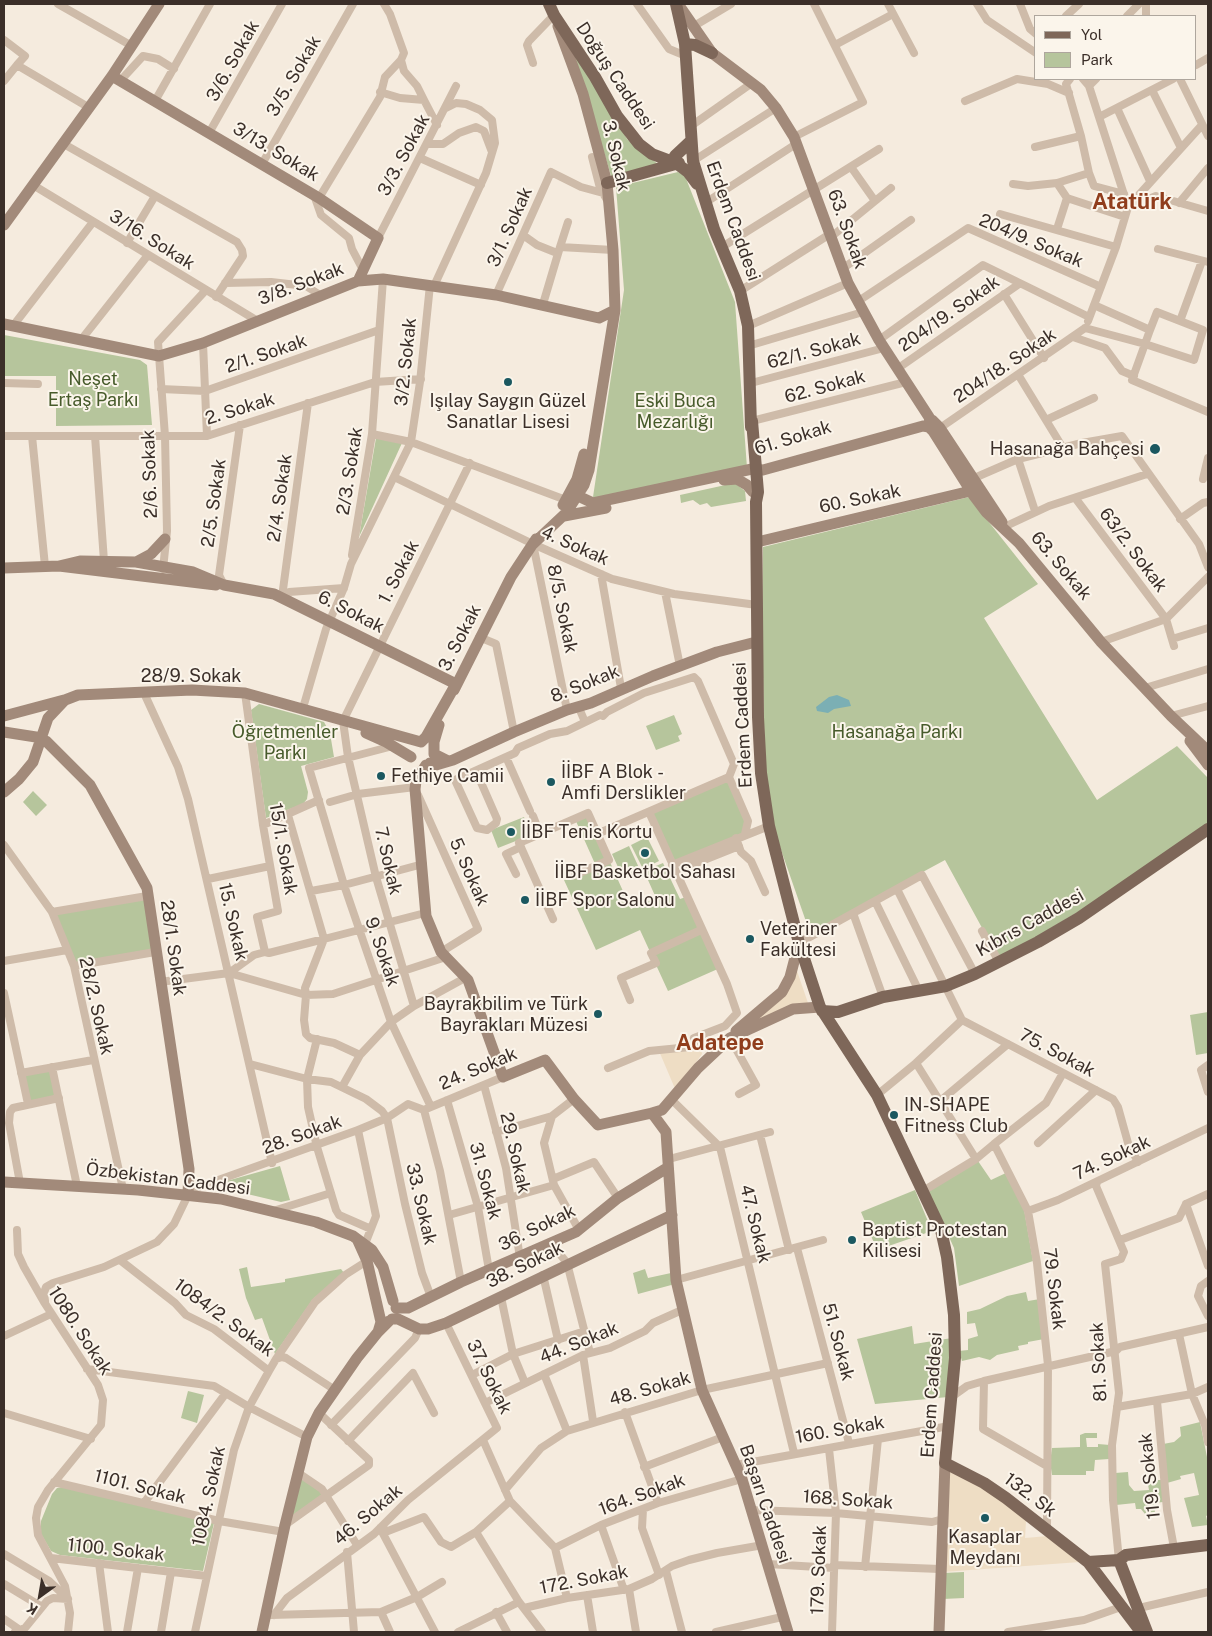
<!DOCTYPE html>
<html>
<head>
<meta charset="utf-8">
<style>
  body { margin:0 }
  #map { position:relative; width:1212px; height:1636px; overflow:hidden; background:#f5ebde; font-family:"Public Sans",sans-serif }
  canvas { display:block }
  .frame { position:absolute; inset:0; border:5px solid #3b2f29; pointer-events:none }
  .legend { position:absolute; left:1034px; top:15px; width:162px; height:65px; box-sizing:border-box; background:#fbf5eb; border:1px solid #aea69d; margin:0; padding:6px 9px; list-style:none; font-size:15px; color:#3b2f29 }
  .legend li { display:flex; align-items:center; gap:10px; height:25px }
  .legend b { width:25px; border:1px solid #aea69d }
  .north { position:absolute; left:15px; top:1571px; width:50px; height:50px; -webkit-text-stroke:4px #fbf5eb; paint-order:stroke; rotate:212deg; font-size:14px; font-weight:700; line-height:20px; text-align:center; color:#3b2f29 }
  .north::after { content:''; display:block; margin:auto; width:18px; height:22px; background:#3b2f29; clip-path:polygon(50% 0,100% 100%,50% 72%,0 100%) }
</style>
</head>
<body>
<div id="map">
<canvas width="1212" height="1636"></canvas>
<div class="frame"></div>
<ul class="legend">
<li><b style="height:6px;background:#7e6759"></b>Yol</li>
<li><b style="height:14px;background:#b6c59c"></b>Park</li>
</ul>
<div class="north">K</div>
</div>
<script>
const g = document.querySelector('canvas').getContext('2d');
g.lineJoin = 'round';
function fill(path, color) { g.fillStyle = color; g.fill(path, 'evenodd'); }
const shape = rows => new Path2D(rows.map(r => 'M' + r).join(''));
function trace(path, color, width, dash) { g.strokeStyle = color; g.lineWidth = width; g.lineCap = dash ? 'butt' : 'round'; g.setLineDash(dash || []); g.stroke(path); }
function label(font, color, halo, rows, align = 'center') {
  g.font = font + ' "Public Sans",sans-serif'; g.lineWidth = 4; g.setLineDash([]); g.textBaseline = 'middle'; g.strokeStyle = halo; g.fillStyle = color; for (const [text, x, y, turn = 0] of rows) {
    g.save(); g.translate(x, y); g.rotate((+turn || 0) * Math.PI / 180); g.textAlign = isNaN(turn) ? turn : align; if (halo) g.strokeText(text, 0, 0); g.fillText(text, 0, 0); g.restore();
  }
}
const green = shape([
  [574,54,600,90,627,139,659,165,612,179],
  [678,172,685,176,735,302,747,468,599,498,593,497,624,290,616,187],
  [4,335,140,360,147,365,152,425,56,426,56,376,4,376],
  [376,438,402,443,359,537],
  [730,484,736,484,745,491,746,501,711,507,707,503,700,505,693,500,681,503,680,495],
  [969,497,1038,584,984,618,1097,800,1177,746,1208,778,1208,825,1133,879,999,959,945,860,810,933,772,824,765,772,762,628,763,547],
  [259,704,324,722,330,733,334,757,301,766,308,792,307,799,303,804,266,818,251,710],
  [674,715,682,734,678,736,680,741,656,750,646,726],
  [729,777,748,821,745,834,672,865,649,812],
  [33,791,47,805,36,816,23,802],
  [588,813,631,909,656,898,644,871,663,863,680,899,686,897,720,968,668,991,640,930,596,950,564,880,596,866,575,819],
  [524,817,531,835,498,848,491,830],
  [647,837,659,861,643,869,631,845],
  [629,846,640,870,623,878,612,854],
  [147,896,155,952,74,966,52,912],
  [1208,1012,1208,1053,1196,1055,1190,1015],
  [52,1067,59,1098,28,1104,21,1073],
  [978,1161,991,1180,1008,1172,1024,1209,1033,1261,959,1286,954,1248,928,1190],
  [280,1166,290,1200,281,1202,222,1188,223,1182],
  [915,1190,932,1231,877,1250,861,1212],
  [247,1267,251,1287,285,1282,285,1279,341,1269,344,1273,313,1299,275,1354,262,1318,255,1320,246,1298,239,1269],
  [645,1269,648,1278,671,1273,675,1284,638,1294,633,1273],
  [1026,1292,1028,1301,1040,1299,1044,1339,1028,1342,1028,1344,1018,1346,1019,1350,997,1355,990,1360,979,1357,962,1361,959,1351,968,1350,968,1339,978,1336,975,1323,967,1324,967,1312,980,1309,1007,1296],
  [912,1326,914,1344,952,1338,948,1397,875,1404,857,1339],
  [188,1391,204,1395,197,1423,181,1418],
  [1200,1422,1208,1462,1208,1515,1206,1516,1208,1525,1192,1527,1184,1498,1199,1495,1194,1473,1180,1476,1181,1479,1167,1483,1163,1444,1174,1442,1181,1436,1180,1427],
  [1085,1433,1097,1433,1097,1438,1086,1438,1087,1447,1098,1447,1098,1444,1110,1445,1109,1459,1095,1460,1094,1471,1086,1471,1086,1475,1052,1475,1050,1462,1052,1448,1080,1447,1080,1435],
  [1149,1468,1151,1480,1161,1480,1163,1502,1154,1503,1155,1512,1145,1514,1141,1509,1136,1509,1135,1503,1116,1505,1115,1473,1128,1472,1129,1485,1134,1491,1149,1490,1145,1469],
  [300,1477,321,1491,323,1495,290,1518],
  [62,1487,214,1523,203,1571,60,1555,51,1551,41,1534,41,1521,52,1494,57,1488],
  [964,1572,964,1598,943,1599,944,1573]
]);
const plaza = shape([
  [795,965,808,1003,753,1022,776,1003],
  [701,1049,702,1054,676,1091,659,1051],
  [950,1469,981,1483,1026,1521,1025,1538,1048,1536,1080,1562,943,1572]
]);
const water = shape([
  [837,695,849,700,851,706,834,709,828,713,817,711,816,707,829,697]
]);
const street = shape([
  [58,4,132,46],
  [637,4,669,49,686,56],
  [888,4,914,53],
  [977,4,987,20,1036,53],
  [1020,4,1030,29,1036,34],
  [1146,4,1146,16],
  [1066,16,1079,4],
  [1127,16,1139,4],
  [694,26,731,4],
  [4,40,25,56,17,65],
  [835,45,893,14],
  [401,60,404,71,417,86,424,100],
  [533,63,527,45,529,41,554,15],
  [1196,65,1208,58],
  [1070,79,1066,84,1081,136,1089,173,1094,186,1124,194],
  [1083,79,1089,86,1128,207],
  [1180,79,1208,136],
  [121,80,143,56,158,59,174,69],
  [4,81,17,65,88,107],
  [1089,86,1096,79],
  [1152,90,1181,148],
  [380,92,400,98,424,100,437,125],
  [155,101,210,4],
  [965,101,1017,79,1048,84,1069,93],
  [1117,108,1150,181],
  [1099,117,1173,79],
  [691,126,752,83],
  [209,133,282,4],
  [794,137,863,102,814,4],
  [62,143,237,242,242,250,243,256,216,297],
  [427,144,443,144,459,133,476,127,484,131,492,152],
  [1035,147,1081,136],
  [592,157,601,192],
  [420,158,481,185],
  [693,161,776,108],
  [262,164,353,4],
  [851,167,875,201],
  [1013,184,1028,186,1057,183],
  [33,185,256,320],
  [314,195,321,215,349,238,352,249,363,270],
  [319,198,380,97,385,77,401,60,404,53,390,14,384,4],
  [1067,198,1125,217],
  [1067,198,1057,183,1089,173],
  [705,203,796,144],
  [1179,203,1208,168],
  [1129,207,1156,196,1208,211],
  [1000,214,1116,247],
  [1057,229,1067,198],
  [523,235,537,245,557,253],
  [831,237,891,188],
  [378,238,456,86],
  [127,243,155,196],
  [560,247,568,222],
  [722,247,879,149],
  [1158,249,1208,262],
  [842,269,911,220],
  [225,283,271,282,306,286,320,295],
  [434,286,486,173,495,143,492,120,480,110,466,104,456,103,446,108],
  [740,291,830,234],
  [1004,294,1044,358],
  [496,295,551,172,581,187,603,193,607,200],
  [857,302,968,228,1101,287],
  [543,304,560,247,613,250],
  [1094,305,1150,330],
  [1088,321,1116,247,1128,207,1202,125],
  [1180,321,1202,261],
  [13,326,93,222],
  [748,326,848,283],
  [1085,328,1145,344,1194,360,1203,330,1157,312,1150,330,1145,344,1132,380,1208,412],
  [1073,337,1105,348,1122,371,1134,376],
  [81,340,148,255],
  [879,340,983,265,1089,317],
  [203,343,207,436],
  [748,346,863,312],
  [897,369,1019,284],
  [1019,376,1063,448],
  [4,383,38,384],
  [751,383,884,348],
  [161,389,205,391,379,330],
  [1046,420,1094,398],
  [752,421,906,382],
  [940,428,1085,328],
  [372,434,411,442,566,500],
  [4,436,207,436,375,382,421,379],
  [32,436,45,566],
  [95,436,104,561],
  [1018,459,1035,511],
  [394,477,533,544,612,579,674,594,757,605],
  [972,479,1018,459,1082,443,1122,436,1199,544,1208,567],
  [1203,479,1208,458],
  [1076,499,1166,619,1174,646],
  [1180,519,1203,503,1208,502],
  [1004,527,1049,506,1147,474],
  [533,544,567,710],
  [352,555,372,434,383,279],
  [163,569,167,531,165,436,158,342,205,291],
  [601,574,621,688],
  [224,585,219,575,240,425],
  [665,592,680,666],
  [282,597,308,403],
  [286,599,289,592,344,588],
  [479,637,496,644,514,732],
  [1172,639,1208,628],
  [1101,642,1166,619,1208,577],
  [1145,688,1208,669],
  [144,693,178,767,188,799,272,1163],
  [303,708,326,629,344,588,351,564,411,442,420,382,430,285],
  [579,708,585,722],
  [1171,716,1208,706],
  [393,746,309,768,344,885,391,1022,431,1107],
  [506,757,530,811],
  [476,771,497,819,496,823,487,830,477,828,455,780,515,753,518,748,550,734,567,731,600,715,603,716,607,712,644,693,694,677,698,681,734,764,729,777,748,821,745,834],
  [418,795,478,929,441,952],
  [330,802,358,794,415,787],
  [649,812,727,984,737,1013,725,1026,694,1038],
  [533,816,540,834],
  [263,825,319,800],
  [597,834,729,777],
  [736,838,741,852,751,861,765,892],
  [4,845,52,912,74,966,123,1189],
  [672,865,769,826],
  [684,868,739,846],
  [516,874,506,854,521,847],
  [208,879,270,866],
  [897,889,962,1020,1113,1099,1118,1107,1128,1143,1138,1162],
  [311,891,344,885,423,864],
  [875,901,919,991],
  [52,912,147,896],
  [425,913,324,939,305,988,306,995,304,1020,306,1034,310,1038,334,1043,360,1055,391,1022,414,1006,465,978],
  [853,913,883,997],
  [553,919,519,843,588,813,609,860,575,875],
  [982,931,999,962],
  [799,943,922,875,975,974],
  [265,952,269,953,324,939,288,815],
  [4,961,67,950],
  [74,966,155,952],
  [229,973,254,955,265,952,257,917,278,911,263,825,245,693],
  [160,982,229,973,306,995,333,994,446,957],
  [4,993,28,1104],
  [630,1000,621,978,656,963,651,953,701,930],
  [414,1006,376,877,348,757,343,721,470,463],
  [730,1038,756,1085,739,1094],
  [317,1039,307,1079,308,1107,317,1147,336,1210,339,1215,371,1229],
  [916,1063,976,1159],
  [250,1064,307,1079,331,1082,366,1099,382,1111,387,1118,405,1204,422,1273,431,1297],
  [1208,1065,1201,1070,1208,1092],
  [52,1067,77,1186],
  [608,1068,649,1051,721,1044],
  [21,1073,93,1060],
  [484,1085,506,1168,520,1258],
  [342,1087,360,1055],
  [877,1095,916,1063,962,1020],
  [574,1099,552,1116,544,1143,554,1185,579,1230],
  [447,1100,478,1207,489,1270],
  [672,1100,720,1147,794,1453],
  [939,1102,1008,1044],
  [426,1109,503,1077],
  [424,1110,440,1171,461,1282],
  [358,1130,376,1216,365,1244],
  [496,1132,552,1116],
  [760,1135,789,1250],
  [1038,1143,1096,1090],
  [994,1144,1046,1103,1063,1073],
  [669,1159,770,1132],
  [553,1179,594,1162,618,1198],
  [1097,1182,1096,1186,1124,1252,1121,1259,1105,1264,1119,1393,1112,1445,1113,1500,1119,1560],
  [20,1183,9,1123,10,1112,13,1108,59,1098],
  [923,1191,976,1159,994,1144,1028,1211,1037,1263,1048,1365,1047,1530],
  [1186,1204,1208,1266],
  [1186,1204,1208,1194],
  [273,1211,331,1193],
  [1028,1211,1058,1200,1208,1128],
  [449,1215,554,1185],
  [17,1230,18,1254,24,1267,44,1302,98,1385,103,1400,101,1425,48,1490,38,1507,36,1518,38,1535,65,1586,70,1613,68,1632],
  [1120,1240,1179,1218,1186,1204],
  [551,1243,567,1263,590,1353],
  [797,1248,849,1443],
  [120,1260,175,1303,186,1315,214,1329,269,1371,276,1359,282,1357,286,1358,335,1390],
  [543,1275,558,1340],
  [676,1280,823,1240],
  [1208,1281,1201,1286,1198,1296,1208,1316],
  [501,1297,513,1354,525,1383],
  [45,1301,44,1293,46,1287,53,1283,104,1267,157,1242,174,1224,188,1195,196,1188,358,1130,387,1118,408,1104,424,1110],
  [1179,1334,1192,1394,1205,1425,1208,1442],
  [4,1336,51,1314],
  [583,1355,593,1421],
  [276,1359,315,1302,345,1275,367,1261],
  [87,1369,214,1386,249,1407,307,1437],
  [544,1374,567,1431],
  [472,1375,513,1354,585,1331],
  [984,1381,983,1429,1047,1466],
  [953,1396,967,1386,984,1381,1116,1351,1120,1347,1208,1327],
  [1157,1401,1167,1510,1174,1548],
  [485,1403,583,1355,610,1348,645,1331,653,1323,682,1310],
  [1117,1407,1192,1394,1208,1387],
  [625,1412,658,1503],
  [4,1413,91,1439],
  [331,1425,415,1338,419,1329],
  [483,1440,510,1501,555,1548,567,1598],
  [348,1441,413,1373,434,1413],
  [829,1449,836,1513,832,1632],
  [736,1465,949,1426],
  [644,1467,723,1437],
  [297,1472,322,1489,357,1545],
  [54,1482,219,1521,284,1532],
  [505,1490,541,1448,567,1431,702,1390,828,1363],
  [144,1503,226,1393],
  [643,1509,642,1528,659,1575],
  [752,1510,836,1513,932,1522,943,1519],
  [285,1525,369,1465,369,1460,319,1413],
  [601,1525,624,1590],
  [380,1528,388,1531,424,1517,441,1542,451,1547,476,1532,510,1501],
  [380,1528,435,1632],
  [476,1532,519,1602,542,1632],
  [555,1548,601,1525,658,1503,742,1479],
  [347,1552,354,1632],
  [4,1554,49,1581,68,1599],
  [51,1558,207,1576],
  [99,1563,108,1632],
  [768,1564,834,1568],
  [834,1565,940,1569],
  [865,1567,878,1439],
  [666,1571,682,1632],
  [4,1584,42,1607],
  [629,1589,636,1632],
  [587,1595,593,1632],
  [524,1608,567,1598,629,1589,652,1579,672,1566,689,1560,717,1553,763,1545],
  [1139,1608,1208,1592],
  [381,1612,390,1632],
  [496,1612,507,1632],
  [271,1615,381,1612,417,1597,442,1582],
  [274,1615,287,1598,374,1534,408,1500,497,1428,446,1323],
  [4,1619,20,1630],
  [15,1632,25,1628,47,1601,53,1598,68,1599],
  [127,1632,138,1568],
  [161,1632,171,1572],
  [195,1632,234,1450,249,1407,269,1371],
  [458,1632,519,1602],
  [716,1632,782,1617],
  [1008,1632,1084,1620,1121,1607]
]);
const secondary = shape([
  [678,4,712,53,761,90,776,108,794,137,848,283,879,340,929,417,933,431],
  [112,76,319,198,378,238,358,281],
  [4,225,112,76,159,4],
  [4,324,159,356,203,343,358,281,383,279,496,295,599,318,615,310],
  [932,420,940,428,1002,522],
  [923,426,929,427,933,431,974,496,986,512,1019,543,1101,642,1171,716,1208,751],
  [724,480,737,479,747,485,753,492],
  [571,496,578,496,593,503,752,469,763,470,923,426],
  [563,505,577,479,584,454],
  [564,516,606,508],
  [757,542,979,489],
  [533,544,566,513,584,485,589,470,615,310,613,250,607,183,583,94,558,26],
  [136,562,151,554,165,539],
  [59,566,80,561,136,562,193,572,224,585,274,594,456,684],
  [4,568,59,566,216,585],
  [454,690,511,577,536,539],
  [4,716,64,700],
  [439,725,434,742,434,754,448,761],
  [4,732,36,737,46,741,90,785,147,888,189,1169,188,1195],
  [366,733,386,742,411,757],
  [1190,741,1208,765],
  [430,763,436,765,453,760,514,732,567,710,591,703,653,676,717,652,756,642],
  [426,765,416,781,415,789,426,916,441,952,468,980,503,1077,545,1060,574,1099,598,1125,652,1113],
  [4,792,19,779,33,762,48,718,65,700,78,695,192,690,245,693,421,742,426,737,456,684],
  [736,1031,782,992,790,977,796,954],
  [4,1182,138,1190,221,1199,316,1222,353,1236,372,1250,383,1267,393,1301],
  [358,1241,367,1261,381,1322,378,1332],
  [396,1308,408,1308,461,1282,576,1232,618,1198,667,1168],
  [392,1319,398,1319,419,1329,428,1329,446,1323,672,1215],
  [262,1632,285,1525,307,1437,319,1413,357,1358,378,1332,389,1321],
  [788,1632,742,1479,702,1390,676,1280,666,1132,652,1113,662,1110,698,1068,730,1038,793,1009,820,1007],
  [939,1632,945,1463]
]);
const primary = shape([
  [549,4,554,15,595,77,617,116,639,144,652,154,676,163,688,172,697,184],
  [676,4,685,44,693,161,714,229,740,291,748,326,751,427],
  [685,44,695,45,712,53],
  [676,163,675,156,691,141],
  [607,183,679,163],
  [752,421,758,492,756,502,758,717,761,773,769,826,799,943,820,1007,877,1095,941,1230,947,1257,954,1315,955,1358,945,1463,984,1483,1006,1498,1088,1562,1141,1632],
  [822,1011,838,1012,883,997,946,986,975,974,1038,942,1079,918,1208,829],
  [1119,1560,1126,1555,1208,1545],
  [1119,1560,1147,1632],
  [1088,1562,1119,1560]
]);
const markers = [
  [508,382,5,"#1b5860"],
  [1155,449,6,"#1b5860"],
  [381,776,5,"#1b5860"],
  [551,782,5,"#1b5860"],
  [511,832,5,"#1b5860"],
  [645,853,5,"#1b5860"],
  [525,900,5,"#1b5860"],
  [750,939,5,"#1b5860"],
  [598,1014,5,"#1b5860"],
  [894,1115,5,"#1b5860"],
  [852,1240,5,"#1b5860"],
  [985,1518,5,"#1b5860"]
];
const streetNames = [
  ["3/6. Sokak",233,61,-61],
  ["3/5. Sokak",294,76,-60],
  ["Doğuş Caddesi",615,76,56],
  ["3/13. Sokak",276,152,31],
  ["3/3. Sokak",404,155,-62],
  ["3. Sokak",616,156,77],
  ["Erdem Caddesi",733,221,70],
  ["3/1. Sokak",510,227,-66],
  ["63. Sokak",847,229,70],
  ["3/16. Sokak",152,240,32],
  ["204/9. Sokak",1031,241,23],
  ["3/8. Sokak",301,284,-21],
  ["204/19. Sokak",949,314,-35],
  ["62/1. Sokak",814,351,-15],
  ["2/1. Sokak",266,354,-19],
  ["3/2. Sokak",406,362,-84],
  ["204/18. Sokak",1005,366,-34],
  ["62. Sokak",825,387,-15],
  ["2. Sokak",240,409,-17],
  ["61. Sokak",793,438,-17],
  ["2/3. Sokak",350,471,-81],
  ["2/6. Sokak",150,474,-92],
  ["2/4. Sokak",280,498,-82],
  ["60. Sokak",860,499,-12],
  ["2/5. Sokak",214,503,-82],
  ["4. Sokak",575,546,24],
  ["63/2. Sokak",1133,550,53],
  ["63. Sokak",1061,566,50],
  ["1. Sokak",399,572,-63],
  ["8/5. Sokak",562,609,78],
  ["6. Sokak",351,612,27],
  ["3. Sokak",460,638,-63],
  ["28/9. Sokak",191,676],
  ["8. Sokak",585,684,-22],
  ["Erdem Caddesi",743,725,-93],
  ["15/1. Sokak",283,849,80],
  ["7. Sokak",388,861,77],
  ["5. Sokak",469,872,66],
  ["15. Sokak",233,922,77],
  ["Kıbrıs Caddesi",1030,923,-29],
  ["28/1. Sokak",173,948,82],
  ["9. Sokak",382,952,71],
  ["28/2. Sokak",96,1006,77],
  ["75. Sokak",1057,1053,28],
  ["24. Sokak",478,1069,-23],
  ["28. Sokak",302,1135,-20],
  ["29. Sokak",515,1153,77],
  ["74. Sokak",1112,1158,-25],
  ["Özbekistan Caddesi",168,1179,7],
  ["31. Sokak",485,1181,75],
  ["33. Sokak",421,1204,77],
  ["47. Sokak",755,1224,76],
  ["36. Sokak",537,1228,-26],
  ["38. Sokak",525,1265,-26],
  ["79. Sokak",1054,1289,83],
  ["1084/2. Sokak",224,1318,36],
  ["1080. Sokak",80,1331,57],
  ["51. Sokak",838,1342,75],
  ["44. Sokak",579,1343,-22],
  ["81. Sokak",1099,1362,-93],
  ["37. Sokak",489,1377,64],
  ["48. Sokak",650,1389,-16],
  ["Erdem Caddesi",932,1395,-86],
  ["160. Sokak",840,1430,-10],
  ["119. Sokak",1150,1476,-96],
  ["1101. Sokak",140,1487,14],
  ["164. Sokak",642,1495,-20],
  ["132. Sk",1030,1495,37],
  ["1084. Sokak",209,1496,-78],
  ["168. Sokak",848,1500,4],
  ["Başarı Caddesi",765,1504,71],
  ["46. Sokak",368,1515,-40],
  ["1100. Sokak",116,1550,6],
  ["179. Sokak",819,1570,-88],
  ["172. Sokak",584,1580,-11]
];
const parkNames = [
  ["Neşet",93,379],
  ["Ertaş Parkı",93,400],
  ["Eski Buca",675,401],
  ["Mezarlığı",675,422],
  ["Öğretmenler",285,732],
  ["Parkı",285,753],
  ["Hasanağa Parkı",897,732]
];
const poiNames = [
  ["Işılay Saygın Güzel",508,401,"center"],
  ["Sanatlar Lisesi",508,422,"center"],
  ["Hasanağa Bahçesi",1144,449,"right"],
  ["İİBF A Blok -",561,772],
  ["Amfi Derslikler",561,793],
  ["Fethiye Camii",391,776],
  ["İİBF Tenis Kortu",521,832],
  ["İİBF Basketbol Sahası",645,872,"center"],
  ["İİBF Spor Salonu",535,900],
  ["Veteriner",760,929],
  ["Fakültesi",760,950],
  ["Bayrakbilim ve Türk",588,1004,"right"],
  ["Bayrakları Müzesi",588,1025,"right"],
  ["IN-SHAPE",904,1105],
  ["Fitness Club",904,1126],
  ["Baptist Protestan",862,1230],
  ["Kilisesi",862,1251],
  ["Kasaplar",985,1537,"center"],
  ["Meydanı",985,1558,"center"]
];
const districtNames = [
  ["Atatürk",1132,202],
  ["Adatepe",720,1043]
];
fill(green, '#b6c59c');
fill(plaza, '#eeddc4');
fill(water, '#7bafb4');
trace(street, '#cebba9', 8);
trace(secondary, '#a28a7a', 11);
trace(primary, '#7e6759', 12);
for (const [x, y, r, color] of markers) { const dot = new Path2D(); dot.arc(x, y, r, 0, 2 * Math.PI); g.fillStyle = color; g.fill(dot); trace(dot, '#fbf5eb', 2); }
label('18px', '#3b2f29', '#fbf5eb', streetNames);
label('18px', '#475b2b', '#fbf5eb', parkNames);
label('18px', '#3b2f29', '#fbf5eb', poiNames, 'left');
label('bold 22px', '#903d1c', '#fbf5eb', districtNames);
</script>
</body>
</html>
